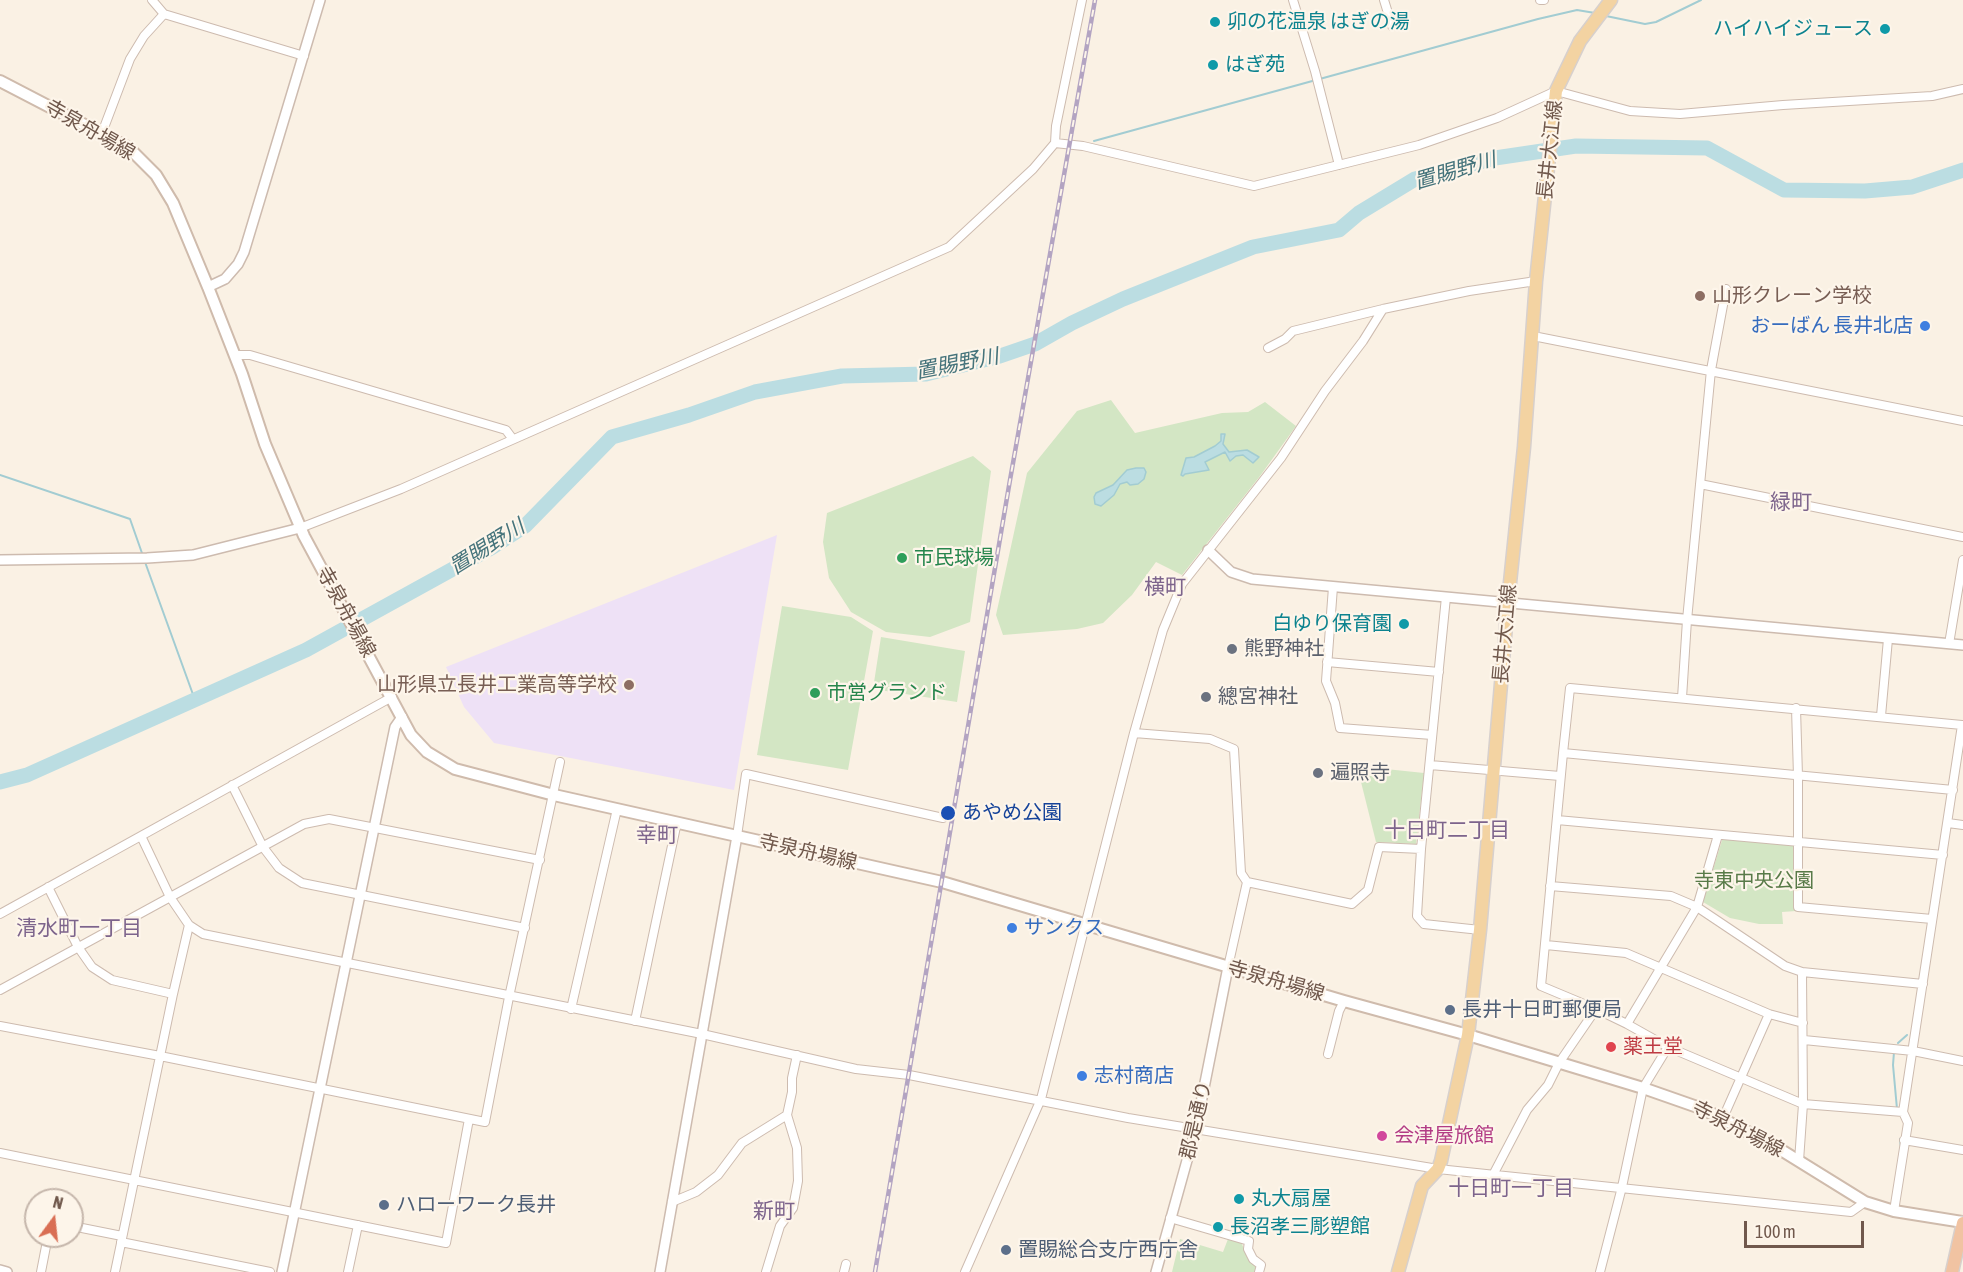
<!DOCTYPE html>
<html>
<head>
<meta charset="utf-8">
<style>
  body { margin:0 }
  #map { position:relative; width:1963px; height:1272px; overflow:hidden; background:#faf1e4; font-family:"Asap Condensed",sans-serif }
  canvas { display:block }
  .north { position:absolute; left:24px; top:1188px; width:60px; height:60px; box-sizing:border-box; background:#fdf5ea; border:2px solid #c5b6ab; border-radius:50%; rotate:15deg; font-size:16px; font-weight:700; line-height:24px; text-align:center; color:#70584c }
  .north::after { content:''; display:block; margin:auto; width:21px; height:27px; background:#d96e54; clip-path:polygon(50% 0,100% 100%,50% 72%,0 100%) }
  .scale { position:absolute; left:1744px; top:1221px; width:120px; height:27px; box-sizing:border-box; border:3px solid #70584c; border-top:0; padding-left:8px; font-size:18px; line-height:21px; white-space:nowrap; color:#70584c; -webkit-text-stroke:4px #fdf5ea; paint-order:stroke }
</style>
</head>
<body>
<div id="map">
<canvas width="1963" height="1272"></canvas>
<div class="north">N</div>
<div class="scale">100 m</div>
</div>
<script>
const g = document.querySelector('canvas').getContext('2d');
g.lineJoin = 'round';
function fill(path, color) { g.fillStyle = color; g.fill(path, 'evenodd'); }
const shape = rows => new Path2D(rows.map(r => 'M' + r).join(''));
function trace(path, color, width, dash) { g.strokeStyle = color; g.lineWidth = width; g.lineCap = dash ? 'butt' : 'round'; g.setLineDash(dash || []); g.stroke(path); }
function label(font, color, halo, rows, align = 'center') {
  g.font = font + ' "Asap Condensed","Noto Sans JP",sans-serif'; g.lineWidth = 4.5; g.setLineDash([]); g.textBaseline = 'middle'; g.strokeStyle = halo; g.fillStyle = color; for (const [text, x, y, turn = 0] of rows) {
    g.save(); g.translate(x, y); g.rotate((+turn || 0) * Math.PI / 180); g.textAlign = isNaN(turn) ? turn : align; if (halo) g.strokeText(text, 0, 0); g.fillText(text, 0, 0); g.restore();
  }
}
const education = shape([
  [777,535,734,790,494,743,464,707,446,667]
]);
const green = shape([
  [1111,400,1135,433,1222,413,1248,412,1265,402,1296,426,1260,476,1182,575,1156,562,1132,595,1103,623,1077,629,1003,635,996,615,1027,473,1077,411],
  [973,456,991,471,970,622,930,637,886,632,851,612,829,578,823,542,827,513],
  [782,606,851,617,873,631,848,770,757,755],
  [881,637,965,651,957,702,873,689],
  [1357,766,1424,773,1416,844,1376,842],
  [1723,837,1794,844,1796,911,1782,912,1783,924,1759,924,1730,918,1703,902],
  [1180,1239,1223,1252,1228,1239,1241,1242,1247,1256,1256,1267,1254,1272,1172,1272]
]);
const water = shape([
  [1221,434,1225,434,1223,444,1229,452,1247,450,1259,457,1253,463,1243,455,1236,456,1230,461,1225,452,1205,462,1209,470,1185,474,1183,476,1181,475,1186,458,1194,457,1215,446,1221,441,1221,434],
  [1136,468,1144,468,1146,472,1144,479,1138,484,1130,485,1127,482,1120,484,1114,495,1101,506,1095,504,1094,497,1096,493,1113,485,1127,470,1136,468]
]);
const stream = shape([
  [1606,16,1645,24,1656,22,1701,0],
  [1094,141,1538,19,1577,10,1595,13],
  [0,475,130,519,143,556],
  [145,562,195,700],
  [1898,1043,1907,1035],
  [1894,1052,1893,1065,1897,1109],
  [1900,1139,1901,1148]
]);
const river = shape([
  [0,782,27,775,306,650,491,548,525,526,612,437,689,415,755,392,842,376,926,374,1000,356,1035,344,1072,323,1123,299,1253,247,1339,230,1359,213,1415,179,1495,158,1576,146,1707,148,1784,190,1865,191,1912,187,1963,170]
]);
const minor = shape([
  [152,0,164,14,304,56],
  [1293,0,1315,71,1339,165],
  [1384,0,1392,26],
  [1540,0,1544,0],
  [102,133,130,59,144,36,164,14],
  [1055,143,1083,146,1254,186,1419,145,1497,118,1556,91,1630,111,1680,114,1783,105,1932,96,1963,89],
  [1533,336,1963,421],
  [1268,348,1285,339,1293,331,1383,309,1469,291,1536,281],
  [235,355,250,355,506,430,512,438],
  [1700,484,1963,537],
  [300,528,401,489,949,247,1033,169,1055,143,1056,126,1082,0],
  [1333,587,1326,681,1335,703,1340,728,1432,735],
  [1446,597,1421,849,1417,916,1424,924,1480,930],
  [1949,644,1963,560],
  [1327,662,1439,672],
  [1682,698,1687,620,1711,370,1726,289],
  [1796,708,1798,776,1798,907,1932,919],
  [1881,716,1888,639],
  [1134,733,1210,739,1234,749,1241,873,1247,882,1352,904,1368,890,1379,847,1421,849],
  [1563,753,1570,688,1962,725,1903,1112,1908,1123,1894,1211],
  [1430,765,1560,776],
  [232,785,263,847,279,868,302,883,525,928],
  [1557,820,1943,855],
  [1948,823,1963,825],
  [141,836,170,897,189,925,203,934,702,1034,856,1069,909,1075,1128,1118,1438,1169,1851,1212,1865,1202],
  [737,836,746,774,943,818],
  [1550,886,1671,896,1697,907,1785,966,1802,972,1923,984],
  [48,887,78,947,92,967,112,980,173,994],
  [0,914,392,697],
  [1546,945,1626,953,1769,1014,1803,1023],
  [1228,967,1247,882],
  [0,990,304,824,329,819,540,860],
  [571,1009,617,809],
  [1596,1009,1541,986,1563,753,1953,790],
  [635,1021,677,822],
  [0,1026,160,1056,485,1122,509,997,560,762],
  [1804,1040,1913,1051,1963,1061],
  [1668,1047,1803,1104,1903,1112],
  [1328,1054,1339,1011,1344,1001],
  [1723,1118,1769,1014],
  [1904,1140,1963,1150],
  [0,1153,446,1243,469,1119],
  [1799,1161,1803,1104,1802,972],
  [1493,1175,1527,1110,1548,1085,1559,1063,1596,1009,1627,1024,1697,907,1718,835],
  [672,1202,696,1192,718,1175,742,1143,787,1115],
  [1170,1218,1249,1241,1248,1249,1253,1259,1261,1265,1259,1272],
  [72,1226,122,1236],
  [121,1242,270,1272],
  [41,1272,48,1236],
  [115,1272,173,994,189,925],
  [348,1272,358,1225],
  [766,1272,780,1226,793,1208,798,1181,797,1148,787,1115,792,1092,792,1078,797,1055],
  [844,1272,846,1264],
  [965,1272,1041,1099,1134,733,1163,630,1182,584,1281,458,1325,391,1363,341,1383,309],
  [1600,1272,1622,1187,1643,1088,1668,1047,1627,1024]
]);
const tertiary = shape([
  [208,287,225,279,238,264,244,252,320,0],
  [1208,550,1231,572,1252,579,1963,645],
  [0,560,147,558,193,555,300,528],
  [0,1270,7,1272],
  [282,1272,395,727,402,717],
  [660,1272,737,836],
  [1156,1272,1196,1128,1228,967]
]);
const secondary = shape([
  [0,81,129,148,156,175,173,203,208,287,242,374,265,444,304,536,411,735,427,752,455,769,554,795,942,882,1344,1001,1468,1035,1643,1088,1703,1109,1773,1145,1865,1202,1894,1211,1963,1222]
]);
const primary = shape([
  [1398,1272,1422,1186,1438,1169,1441,1161,1468,1035,1480,930,1508,602,1524,447,1536,281,1556,91,1580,41,1611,0]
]);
const trunk = shape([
  [1952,1272,1963,1223]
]);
const rail = shape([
  [875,1272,1010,480,1095,0]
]);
const markers = [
  [1215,22,6,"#0f9aa8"],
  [1885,29,6,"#0f9aa8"],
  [1213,65,6,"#0f9aa8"],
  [1700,296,6,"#8d6e63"],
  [1925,326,6,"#3f7fe0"],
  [902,558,6,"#2e9e5b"],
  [1404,624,6,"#0f9aa8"],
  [1232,649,6,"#6b7280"],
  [629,685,6,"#8d6e63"],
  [815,693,6,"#2e9e5b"],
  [1206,697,6,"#6b7280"],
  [1318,773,6,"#6b7280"],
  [948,813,8,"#1a4fb4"],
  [1012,928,6,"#3f7fe0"],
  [1450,1010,6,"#5c6f8a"],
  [1611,1047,6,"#e0444e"],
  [1082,1076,6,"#3f7fe0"],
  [1382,1136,6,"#d1479c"],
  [1239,1199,6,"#0f9aa8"],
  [384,1205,6,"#5c6f8a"],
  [1218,1227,6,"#0f9aa8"],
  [1006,1250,6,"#5c6f8a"]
];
const cultureNames = [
  ["卯の花温泉 はぎの湯",1227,22],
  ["ハイハイジュース",1873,29,"right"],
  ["はぎ苑",1225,65],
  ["白ゆり保育園",1392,624,"right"],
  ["丸大扇屋",1251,1199],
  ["長沼孝三彫塑館",1230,1227]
];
const streetNames = [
  ["寺泉舟場線",90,130,30],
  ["長井大江線",1550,150,-84],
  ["寺泉舟場線",346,612,61],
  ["長井大江線",1505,634,-85],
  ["寺泉舟場線",808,852,13],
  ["寺泉舟場線",1276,981,16],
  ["郡是通り",1196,1120,-77],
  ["寺泉舟場線",1738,1129,27]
];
const educationNames = [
  ["山形クレーン学校",1712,296],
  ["山形県立長井工業高等学校",617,685,"right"]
];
const shopNames = [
  ["おーばん 長井北店",1913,326,"right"],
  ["サンクス",1024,928],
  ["志村商店",1094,1076]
];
const leisureNames = [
  ["市民球場",914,558],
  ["市営グランド",827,693]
];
const worshipNames = [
  ["熊野神社",1244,649],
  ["總宮神社",1218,697],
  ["遍照寺",1330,773]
];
const transitNames = [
  ["あやめ公園",962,813]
];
const parkNames = [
  ["寺東中央公園",1754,881]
];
const serviceNames = [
  ["長井十日町郵便局",1462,1010],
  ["ハローワーク長井",396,1205],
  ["置賜総合支庁西庁舎",1018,1250]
];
const healthNames = [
  ["薬王堂",1623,1047]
];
const hotelNames = [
  ["会津屋旅館",1394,1136]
];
const waterNames = [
  ["置賜野川",1455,171,-16],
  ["置賜野川",957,364,-11],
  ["置賜野川",487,547,-32]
];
const neighbourhoodNames = [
  ["緑町",1791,502],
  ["横町",1165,587],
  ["十日町二丁目",1447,830],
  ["幸町",657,835],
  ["清水町一丁目",79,928],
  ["十日町一丁目",1511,1188],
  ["新町",774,1211]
];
fill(education, '#eee1f6');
fill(green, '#d3e6c4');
fill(water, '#bbdde2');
trace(water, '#a2ccd2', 1.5);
trace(stream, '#a2ccd2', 2);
trace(river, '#bbdde2', 15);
trace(minor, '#cdbbaf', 10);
trace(tertiary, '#cdbbaf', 12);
trace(secondary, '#cfbbac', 14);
trace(primary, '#d7d0cd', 15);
trace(trunk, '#d7d0cd', 15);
trace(minor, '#fff', 8);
trace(tertiary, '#fff', 9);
trace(secondary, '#fff', 10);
trace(primary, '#f3d3a2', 12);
trace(trunk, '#f1c3a2', 12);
trace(rail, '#b3a4c2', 4.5);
trace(rail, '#fdf5ea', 2, [7]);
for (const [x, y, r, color] of markers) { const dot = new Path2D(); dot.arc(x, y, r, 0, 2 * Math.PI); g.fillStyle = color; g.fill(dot); trace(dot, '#fdf5ea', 2); }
label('20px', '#0d838f', '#fdf5ea', cultureNames, 'left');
label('20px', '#70584c', '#fdf5ea', streetNames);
label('20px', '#785e54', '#fdf5ea', educationNames, 'left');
label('20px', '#366cbe', '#fdf5ea', shopNames, 'left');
label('20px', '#27864d', '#fdf5ea', leisureNames, 'left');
label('20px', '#5b616d', '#fdf5ea', worshipNames, 'left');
label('20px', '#164399', '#fdf5ea', transitNames, 'left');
label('20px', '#587a48', '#fdf5ea', parkNames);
label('20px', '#4e5e75', '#fdf5ea', serviceNames, 'left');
label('20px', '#be3a42', '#fdf5ea', healthNames, 'left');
label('20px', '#b23c85', '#fdf5ea', hotelNames, 'left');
label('italic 21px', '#45737b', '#fdf5ea', waterNames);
label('21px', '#7d648c', '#fdf5ea', neighbourhoodNames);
</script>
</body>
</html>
